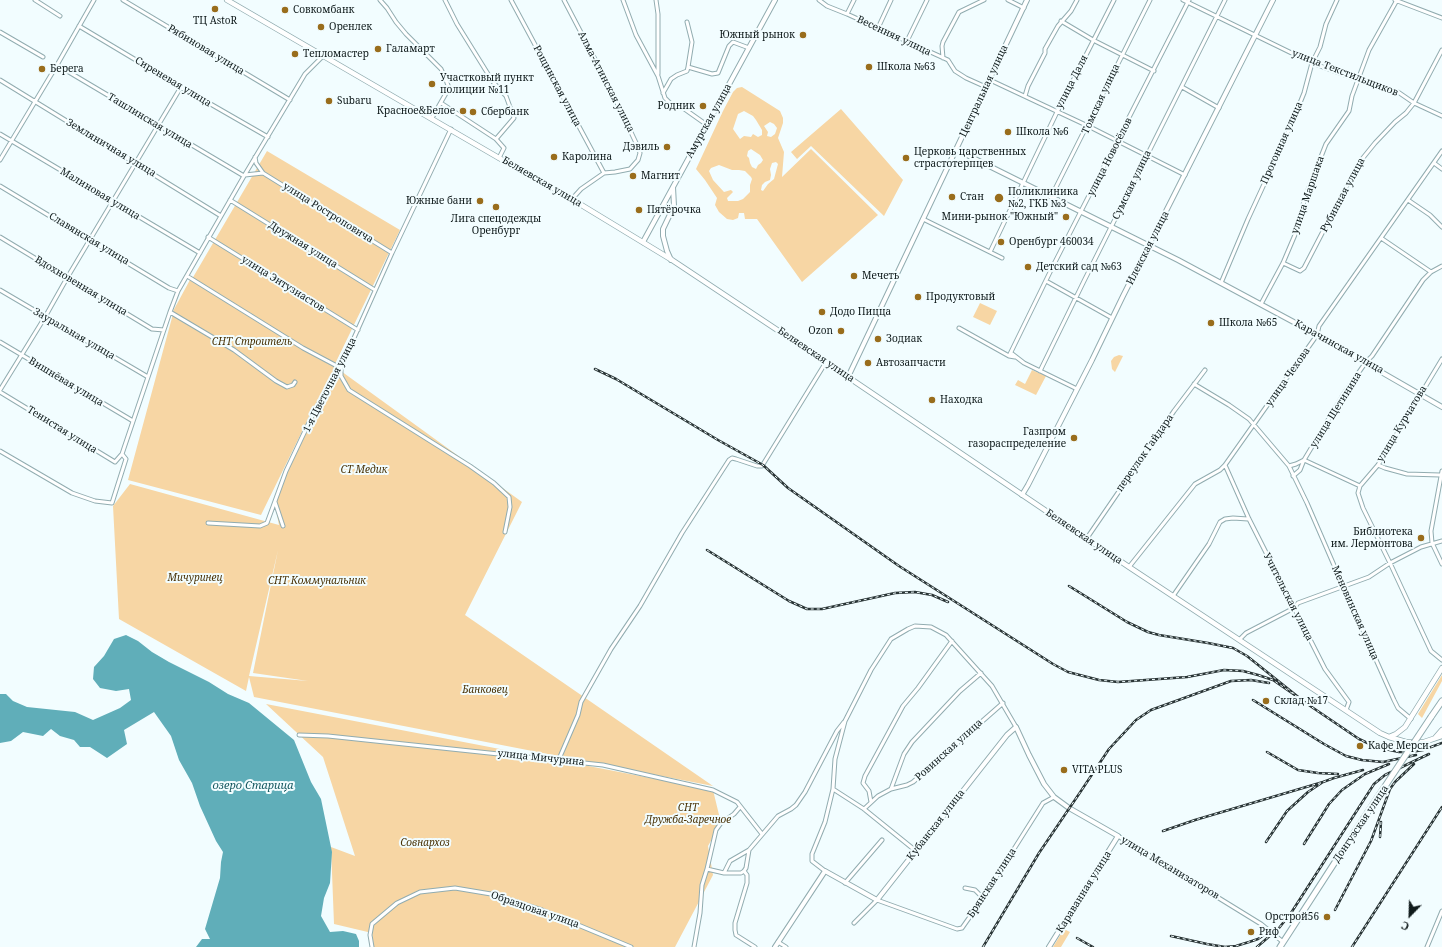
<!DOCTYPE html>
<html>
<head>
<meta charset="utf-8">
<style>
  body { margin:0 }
  #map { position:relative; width:1442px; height:947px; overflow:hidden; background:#f2fdff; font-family:"Noto Serif",serif }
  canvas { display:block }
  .north { position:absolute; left:1390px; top:895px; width:40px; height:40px; -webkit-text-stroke:3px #f2fdff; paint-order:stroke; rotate:203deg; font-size:11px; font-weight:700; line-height:16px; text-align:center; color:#0f1a1b }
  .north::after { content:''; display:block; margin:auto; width:14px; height:18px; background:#0f1a1b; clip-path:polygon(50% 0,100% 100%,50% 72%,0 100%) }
</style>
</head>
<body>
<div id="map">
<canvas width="1442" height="947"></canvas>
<div class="north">С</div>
</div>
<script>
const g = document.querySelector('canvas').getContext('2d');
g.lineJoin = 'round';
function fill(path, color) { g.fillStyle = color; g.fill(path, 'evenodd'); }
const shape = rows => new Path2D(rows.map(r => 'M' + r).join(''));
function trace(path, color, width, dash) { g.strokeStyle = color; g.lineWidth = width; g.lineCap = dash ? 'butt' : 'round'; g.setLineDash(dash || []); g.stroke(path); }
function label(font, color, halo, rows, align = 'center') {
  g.font = font + ' "Noto Serif",serif'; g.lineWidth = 4; g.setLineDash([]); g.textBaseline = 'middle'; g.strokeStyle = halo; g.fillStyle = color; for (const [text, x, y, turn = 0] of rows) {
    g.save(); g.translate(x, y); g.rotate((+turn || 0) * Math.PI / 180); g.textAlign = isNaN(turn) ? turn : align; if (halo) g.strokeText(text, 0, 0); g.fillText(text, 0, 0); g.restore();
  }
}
const green = shape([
  [742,87,780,111,783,118,783,123,778,138,784,152,782,177,811,149,878,215,802,282,757,219,745,219,744,213,739,213,738,218,733,220,727,219,719,212,715,205,717,198,705,180,696,169,723,111,733,92,737,88],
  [744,111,753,116,756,120,762,130,762,135,758,137,753,134,751,137,744,136,740,139,733,129,738,114],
  [770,122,774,124,777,128,775,134,771,137,767,136,768,132,764,126],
  [751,149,760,155,763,160,761,163,758,165,756,169,752,167,750,163,749,158,747,156,748,151],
  [776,162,778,164,774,179,768,184,763,191,761,190,762,185,765,182,770,180,771,175,770,169,772,163],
  [719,165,732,170,739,170,745,171,751,177,752,179,750,185,750,192,743,199,738,201,728,201,727,198,733,192,731,190,724,192,713,180,709,171,711,168],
  [841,109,903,180,884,216,811,146,797,159,791,152],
  [267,151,400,230,334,366,522,502,465,615,713,786,254,697,249,677,246,691,119,619,113,506,130,484,279,525,274,500,318,404,316,403,261,515,128,480,173,314,172,313,191,278,192,279],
  [278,550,253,673,308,681,249,676],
  [980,303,997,311,990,325,973,317],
  [1119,355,1123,356,1115,372,1112,369,1111,361,1114,357],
  [1032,370,1046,376,1036,395,1015,385,1018,380,1025,384],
  [1442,675,1442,681,1422,718,1418,714],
  [266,704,713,790,721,823,708,846,713,875,675,947,629,947,599,935,626,947,374,947,372,933,334,924,331,847,355,856,323,757],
  [1064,929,1070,932,1061,947,1053,947]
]);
const water = shape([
  [126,635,138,641,152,652,169,662,209,682,228,694,249,703,294,740,311,782,321,799,332,852,330,883,324,898,321,916,330,932,343,931,356,934,359,941,359,947,196,947,202,939,210,939,205,929,220,878,221,862,223,852,216,841,200,806,192,783,179,760,171,736,154,712,124,730,127,744,107,758,90,747,80,747,74,740,60,736,51,729,43,736,23,732,11,741,0,743,0,694,6,694,13,701,27,707,75,712,93,720,120,708,131,700,129,689,116,691,100,688,93,679,94,667,104,656,114,639]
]);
const street = shape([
  [35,0,60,16],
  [123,0,290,100],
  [380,0,387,8,396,22,406,34,441,69,446,80,449,88,432,118],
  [445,0,457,24,493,82,506,96,514,118,496,139,504,148,499,158],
  [511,0,604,173],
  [564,0,609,86,638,147,640,153,638,160,630,169,615,172,604,173,581,189,572,199],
  [623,0,636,35,658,76,665,98,674,107,683,108,707,125],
  [656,0,658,14,658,74],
  [819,0,827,6,847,14,948,60,955,71,966,78,986,87],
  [1008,0,1024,8],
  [1183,0,1312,63,1358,80,1398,92,1414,103,1442,116],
  [1395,0,1442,18],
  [847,14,854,0],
  [1061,21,1093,40,1154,71],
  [687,22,692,42,688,67,712,74,718,73,729,46,733,42,749,48],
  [79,26,181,87,268,137],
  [878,28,891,0],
  [0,32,43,57],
  [907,41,927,0],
  [943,58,942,46,943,42,959,12,984,0],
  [57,65,244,176],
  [0,80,221,216],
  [990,80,1088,126,1185,175],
  [1182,87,1219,108],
  [663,93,671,79,677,75,687,71,688,67],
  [1025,96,1028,86,1045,53,1045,49,1058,26,1071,11,1077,0],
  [441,103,496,139],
  [0,134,200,253],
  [255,157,256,163,263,173,392,253],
  [0,160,57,65,94,0],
  [1434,163,1442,169],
  [245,175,263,173],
  [0,186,169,288,178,291],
  [1051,197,1150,0],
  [230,200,375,290],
  [1408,200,1430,215,1442,227],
  [923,219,1002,258],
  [0,237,152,329,164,330],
  [208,237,358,330],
  [1381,238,1431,272],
  [990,252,1057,112,1114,0],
  [1283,263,1300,271,1304,268,1358,164,1375,143,1395,122,1406,113,1414,103,1442,50],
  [187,276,303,348,335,365,341,367],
  [1046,281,1112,318],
  [1221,283,1248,219,1289,130,1304,93,1312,63,1320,47,1326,24,1337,0],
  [0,290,148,377],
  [1261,304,1283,263,1300,223,1304,200,1326,144,1349,111,1352,96,1369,50,1397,0],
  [170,312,234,350,276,381,287,387,293,385,295,382],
  [959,328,1009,356,1015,357],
  [0,342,133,421],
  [1011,353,1024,363,1077,389],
  [1009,356,1054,264,1189,0],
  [1442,359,1378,465,1360,486,1358,493,1363,508,1390,563,1431,651,1442,660],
  [341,367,341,376,349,390,470,466,494,483,509,497,510,507,505,532],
  [1040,371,1084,281,1225,0],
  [1194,384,1229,405,1249,419,1289,466,1307,503,1343,586,1394,700,1398,708,1411,719],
  [0,390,45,317,67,278,181,87],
  [0,392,115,462,122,454],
  [0,451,72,493,95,501,112,503,126,459,122,454,170,312,178,291,244,176,305,74,323,56],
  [1304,460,1360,486],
  [1225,465,1249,519,1325,669,1349,702,1346,710],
  [1378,465,1385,468,1407,474,1440,475],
  [1289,466,1296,464,1304,460],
  [1442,471,1431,531,1432,543,1442,564],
  [1293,476,1300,470,1304,460,1343,395,1366,362,1372,356,1423,280,1431,272,1442,266],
  [275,502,283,526],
  [208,523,260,526,267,523,286,471,314,412,337,371,341,367,392,253,451,129],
  [1087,538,1174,411,1205,370],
  [1129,567,1195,484,1220,470,1225,465,1317,335,1319,326,1442,151],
  [1173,596,1209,544,1220,522,1225,519,1233,518,1248,519],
  [1240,639,1246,633,1294,608,1298,603,1369,577,1390,563,1421,547,1442,541],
  [299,735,328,736,603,765,713,790,737,802,762,834],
  [559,759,578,715,581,702,611,649,640,606,682,533,729,460,732,458,736,459,757,466,762,466,826,362],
  [833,789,864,809,916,851],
  [891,789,907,785,913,782,1003,703],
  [871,802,869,791,863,783,865,776,903,706,918,688,952,641],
  [864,809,878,796,891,789,904,754,912,742,960,691,981,673],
  [1118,836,1261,924,1283,942],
  [707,869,716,830,721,823,734,814,740,807],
  [744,871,747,875,747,883,735,923,735,930,736,935,755,947],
  [825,871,812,861,812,854,825,822,833,789,835,759,845,721,871,670,891,639,908,629,915,626,931,627,946,635,992,686,1016,727],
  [724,873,730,861,749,850],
  [845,883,882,840],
  [965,888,975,890,983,898],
  [854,923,877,900,957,929,962,928,983,898,1043,803,1054,797],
  [778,942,786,947],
  [372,947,370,935,372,924,397,903,420,892,455,888,491,894,542,910,631,947],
  [694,947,700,913,702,885,707,869,724,873,741,873,744,871,746,868,749,850,778,816,791,809,796,805,805,792,837,731,844,722],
  [1427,947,1442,911]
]);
const secondary = shape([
  [957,150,1178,260,1303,327,1442,407],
  [643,242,775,0],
  [671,260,667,251,663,236,663,229,674,206,673,187],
  [848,377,1027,0],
  [1022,495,1028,485,1092,360,1123,296,1273,0],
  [775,947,825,871,877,900,1007,735,1016,727,1029,755,1044,784,1054,797,1069,808,1118,836,1049,947]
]);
const primary = shape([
  [227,0,499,158,560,192,672,260,848,377,1129,567,1380,733,1389,737,1406,742,1424,742,1442,736],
  [1389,737,1396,734,1405,727,1442,668],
  [1435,738,1442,730]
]);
const highway = shape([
  [1431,717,1442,701],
  [1280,947,1348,842]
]);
const rail = shape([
  [595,369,616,379,718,440,763,465,788,488,899,566,1053,664,1068,672,1099,680,1118,682,1187,677,1224,670,1243,671,1258,675,1273,680,1302,700,1247,656,1233,648,1208,643,1159,635,1148,632,1127,622,1069,586],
  [707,550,789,601,807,609,822,609,895,593,915,592,932,595,948,602],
  [1297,697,1359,739,1376,747,1399,752,1411,752,1423,750,1442,743],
  [1253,700,1324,744,1346,756,1362,760,1383,762,1416,755],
  [1267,752,1298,770,1318,773,1338,774],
  [1163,831,1195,820,1323,782],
  [1380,837,1381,822],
  [1266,842,1287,811,1308,792,1323,782,1334,778,1363,770],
  [1304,844,1329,804,1342,790,1365,774,1389,764],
  [1335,910,1371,841,1390,789,1395,782,1414,764],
  [1171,936,1207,944,1225,947,1236,946,1249,942,1258,939,1267,933],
  [1077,938,1093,947],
  [983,947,1039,853,1081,791,1109,749,1136,720,1151,710,1231,681,1251,680,1269,683],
  [1257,947,1279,928,1291,913,1374,784,1385,775,1429,754],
  [1352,947,1442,807]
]);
const highwayBridge = shape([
  [1348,842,1431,717]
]);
const markers = [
  [215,9,4,"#996d1c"],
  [285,10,4,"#996d1c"],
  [321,27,4,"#996d1c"],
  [803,35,4,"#996d1c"],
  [378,49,4,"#996d1c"],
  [295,54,4,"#996d1c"],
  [869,67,4,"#996d1c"],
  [42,69,4,"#996d1c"],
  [432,84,4,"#996d1c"],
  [329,101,4,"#996d1c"],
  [703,106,4,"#996d1c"],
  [463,111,4,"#996d1c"],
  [473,112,4,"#996d1c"],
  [1008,132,4,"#996d1c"],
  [667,147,4,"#996d1c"],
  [554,157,4,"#996d1c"],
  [906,158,4,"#996d1c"],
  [633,176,4,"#996d1c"],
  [952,197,4,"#996d1c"],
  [999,198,5,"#996d1c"],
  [480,201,4,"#996d1c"],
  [496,207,4,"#996d1c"],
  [639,210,4,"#996d1c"],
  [1066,217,4,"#996d1c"],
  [1001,242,4,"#996d1c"],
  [1028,267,4,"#996d1c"],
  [854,276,4,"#996d1c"],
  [918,297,4,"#996d1c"],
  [822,312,4,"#996d1c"],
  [1211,323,4,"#996d1c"],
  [841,331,4,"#996d1c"],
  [878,339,4,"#996d1c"],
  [868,363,4,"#996d1c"],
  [932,400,4,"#996d1c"],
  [1074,438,4,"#996d1c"],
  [1421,538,4,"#996d1c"],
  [1266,701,4,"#996d1c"],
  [1360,746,4,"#996d1c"],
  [1064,770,4,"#996d1c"],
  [1327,917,4,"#996d1c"],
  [1251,932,4,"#996d1c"]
];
const poiNames = [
  ["Совкомбанк",293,10],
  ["ТЦ AstoR",215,21,"center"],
  ["Оренлек",329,27],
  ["Южный рынок",795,35,"right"],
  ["Галамарт",386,49],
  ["Тепломастер",303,54],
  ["Школа №63",877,67],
  ["Берега",50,69],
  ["Участковый пункт",440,78],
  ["полиции №11",440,90],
  ["Subaru",337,101],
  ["Родник",695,106,"right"],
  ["Красное&Белое",455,111,"right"],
  ["Сбербанк",481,112],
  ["Школа №6",1016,132],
  ["Дэвиль",659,147,"right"],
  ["Церковь царственных",914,152],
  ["страстотерпцев",914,164],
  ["Каролина",562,157],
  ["Магнит",641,176],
  ["Поликлиника",1008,192],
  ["№2, ГКБ №3",1008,204],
  ["Стан",960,197],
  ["Южные бани",472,201,"right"],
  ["Пятёрочка",647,210],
  ["Мини-рынок \"Южный\"",1058,217,"right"],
  ["Лига спецодежды",496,219,"center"],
  ["Оренбург",496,231,"center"],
  ["Оренбург 460034",1009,242],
  ["Детский сад №63",1036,267],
  ["Мечеть",862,276],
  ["Продуктовый",926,297],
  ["Додо Пицца",830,312],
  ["Школа №65",1219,323],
  ["Ozon",833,331,"right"],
  ["Зодиак",886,339],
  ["Автозапчасти",876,363],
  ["Находка",940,400],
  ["Газпром",1066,432,"right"],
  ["газораспределение",1066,444,"right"],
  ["Библиотека",1413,532,"right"],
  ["им. Лермонтова",1413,544,"right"],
  ["Склад №17",1274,701],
  ["Кафе Мерси",1368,746],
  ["VITA PLUS",1072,770],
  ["Орстрой56",1319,917,"right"],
  ["Риф",1259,932]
];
const streetNames = [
  ["Весенняя улица",894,36,25],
  ["Рябиновая улица",206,50,31],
  ["улица Текстильщиков",1345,73,21],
  ["Сиреневая улица",173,82,31],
  ["Алма-Атинская улица",606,82,63],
  ["улица Даля",1072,82,-63],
  ["Рощинская улица",557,86,62],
  ["Центральная улица",984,91,-65],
  ["Томская улица",1101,99,-65],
  ["Ташлинская улица",150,121,31],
  ["Амурская улица",709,121,-61],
  ["Прогонная улица",1282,143,-66],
  ["Земляничная улица",111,148,31],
  ["улица Новосёлов",1110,157,-63],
  ["Беляевская улица",542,182,30],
  ["Сумская улица",1132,185,-64],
  ["Малиновая улица",100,194,31],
  ["улица Маршака",1308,195,-71],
  ["Рубинная улица",1343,195,-62],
  ["улица Ростроповича",328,213,32],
  ["Славянская улица",89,239,31],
  ["Дружная улица",303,245,32],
  ["Илекская улица",1148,248,-63],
  ["улица Энтузиастов",283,284,32],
  ["Вдохновенная улица",81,286,31],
  ["Зауральная улица",74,334,30],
  ["Карачинская улица",1339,347,29],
  ["Беляевская улица",816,355,34],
  ["улица Чехова",1288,377,-55],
  ["Вишнёвая улица",66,382,31],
  ["1-я Цветочная улица",330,385,-63],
  ["улица Щетинина",1336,410,-58],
  ["улица Курчатова",1402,424,-59],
  ["Тенистая улица",62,430,32],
  ["переулок Гайдара",1145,453,-55],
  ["Беляевская улица",1084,537,34],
  ["Учительская улица",1288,597,63],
  ["Меновинская улица",1355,613,66],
  ["Ровинская улица",949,750,-42],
  ["улица Мичурина",541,758,6],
  ["Донгузская улица",1361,824,-56],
  ["Кубанская улица",936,825,-52],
  ["улица Механизаторов",1170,868,31],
  ["Брянская улица",992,883,-57],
  ["Караванная улица",1084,892,-58],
  ["Образцовая улица",535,910,19]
];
const parkNames = [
  ["СНТ Строитель",252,342],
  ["СТ Медик",364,470],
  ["Мичуринец",195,578],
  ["СНТ Коммунальник",317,581],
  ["Банковец",485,690],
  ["СНТ",688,808],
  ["Дружба-Заречное",688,820],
  ["Совнархоз",425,843]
];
const waterNames = [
  ["озеро Старица",253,786]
];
fill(green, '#f7d6a4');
fill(water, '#60aeb9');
trace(street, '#91acb0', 5);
trace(secondary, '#91acb0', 6);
trace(primary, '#91acb0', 6);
trace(highway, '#91acb0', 7);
trace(street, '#fff', 3);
trace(secondary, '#fff', 4);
trace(primary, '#fff', 4.5);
trace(highway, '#fff', 5);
trace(rail, '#293435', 2.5);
trace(rail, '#f2fdff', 1, [3]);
trace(highwayBridge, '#91acb0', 7, []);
trace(highwayBridge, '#fff', 5);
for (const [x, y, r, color] of markers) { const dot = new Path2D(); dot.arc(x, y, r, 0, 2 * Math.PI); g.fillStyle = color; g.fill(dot); trace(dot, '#f2fdff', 1.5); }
label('10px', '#0f1a1b', '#f2fdff', poiNames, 'left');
label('10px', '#0f1a1b', '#f2fdff', streetNames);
label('italic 10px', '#483105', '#f2fdff', parkNames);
label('italic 11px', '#145860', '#f2fdff', waterNames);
</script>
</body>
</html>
